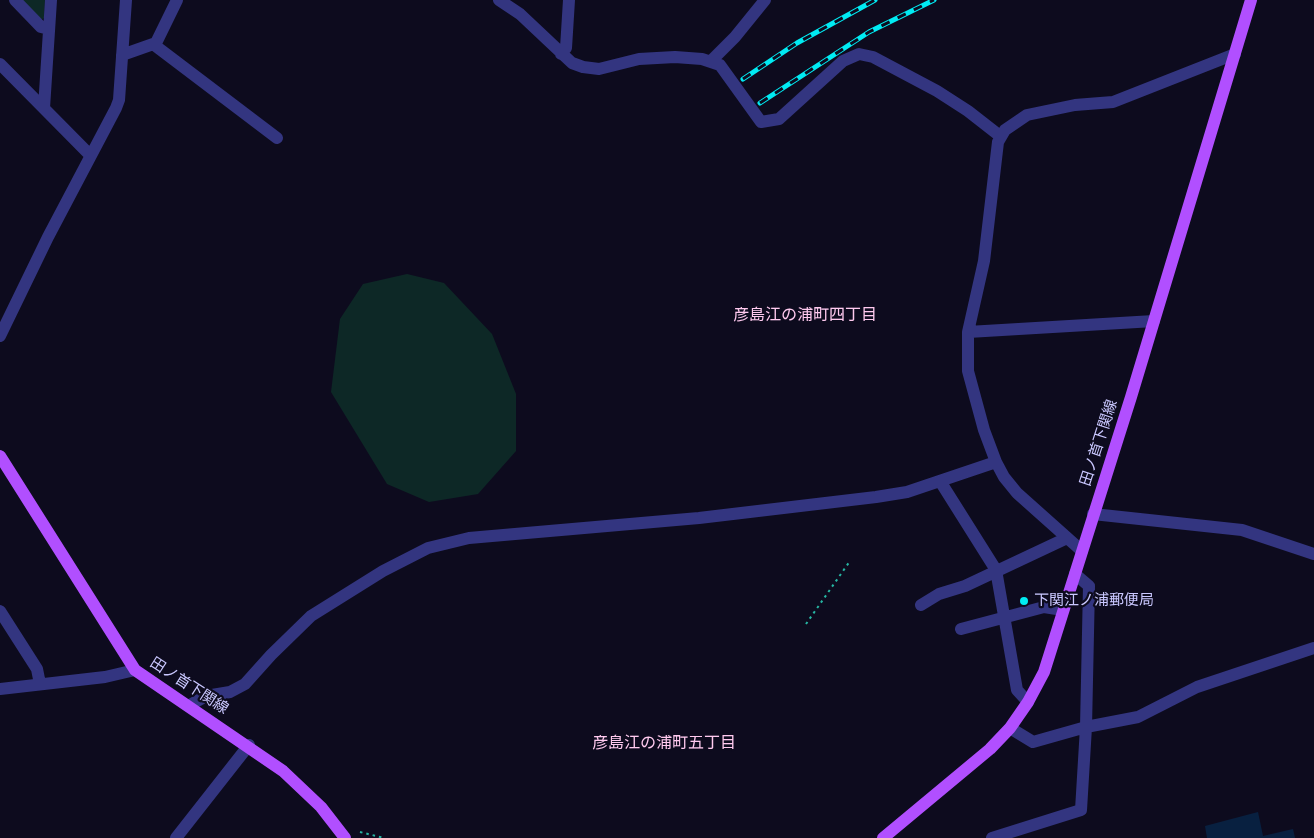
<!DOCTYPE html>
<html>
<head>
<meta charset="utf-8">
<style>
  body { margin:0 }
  canvas { display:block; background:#0d0b1e }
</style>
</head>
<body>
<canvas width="1314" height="838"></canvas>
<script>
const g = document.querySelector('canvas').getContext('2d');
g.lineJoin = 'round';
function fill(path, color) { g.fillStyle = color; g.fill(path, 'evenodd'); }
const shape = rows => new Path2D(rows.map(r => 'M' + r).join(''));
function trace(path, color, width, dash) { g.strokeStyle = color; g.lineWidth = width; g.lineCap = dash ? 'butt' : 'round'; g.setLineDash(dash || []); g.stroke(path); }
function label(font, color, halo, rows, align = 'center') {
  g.font = font + ' Karla,"Noto Sans JP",sans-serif'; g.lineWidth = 4.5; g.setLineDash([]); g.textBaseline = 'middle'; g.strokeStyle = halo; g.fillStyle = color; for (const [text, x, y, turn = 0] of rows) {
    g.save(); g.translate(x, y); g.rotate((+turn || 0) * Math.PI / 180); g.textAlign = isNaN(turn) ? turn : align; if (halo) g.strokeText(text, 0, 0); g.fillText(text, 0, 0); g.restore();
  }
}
const green = shape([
  [20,0,45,0,44,18,40,21],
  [407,274,444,283,492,334,516,394,516,451,478,494,429,502,387,484,331,392,340,319,363,284]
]);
const water = shape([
  [1258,812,1263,836,1293,829,1295,838,1207,838,1205,826]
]);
const path = shape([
  [806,624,850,561],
  [360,832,384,838]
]);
const minor = shape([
  [15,0,41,27,49,29],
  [499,0,520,14,572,63,583,67,599,69,639,59,675,57,702,59,720,65,761,122,779,119,843,61,859,54,873,57,937,91,968,111,1000,136],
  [153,44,277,138],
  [561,54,566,48,569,0],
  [122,55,156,43,177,0],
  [711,61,735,37,765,0],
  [0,64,90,155],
  [44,108,51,0],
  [968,332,1154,321],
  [0,336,48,237,116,108,119,100,126,0],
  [940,481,996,570,1017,690,1028,702],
  [1093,514,1242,530,1314,554],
  [1082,551,1017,493,1004,477,996,462,984,430,968,371,968,332,984,261,998,142,1005,130,1027,115,1075,105,1113,102,1235,54],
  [921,605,939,594,965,586,1067,538],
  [0,611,37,669,40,684],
  [961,629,1044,607,1063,610],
  [0,689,105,677,135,670],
  [190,705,206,696,230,692,245,684,271,655,311,616,383,571,428,548,469,538,699,518,876,497,907,492,996,462],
  [1010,728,1033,742,1086,727,1138,717,1197,687,1314,648],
  [176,838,249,745],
  [992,838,1081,810,1086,727,1089,586,1075,574]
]);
const major = shape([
  [0,456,135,670,283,771,321,807,345,838],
  [883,838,990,749,1010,728,1028,702,1044,672,1131,397,1251,0]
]);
const rail = shape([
  [743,79,797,43,875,0],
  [760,103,869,32,934,0]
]);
const markers = [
  [1024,601,5,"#00ebf3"]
];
const streetNames = [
  ["田ノ首下関線",1099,443,-72],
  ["田ノ首下関線",189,686,33]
];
const poiNames = [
  ["下関江ノ浦郵便局",1034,601]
];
const neighbourhoodNames = [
  ["彦島江の浦町四丁目",805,315],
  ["彦島江の浦町五丁目",664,743]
];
fill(green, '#0d2826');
fill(water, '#082040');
trace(path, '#26b5a2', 2, [2.5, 4]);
trace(minor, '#333580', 12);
trace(major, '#b14fff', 12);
trace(rail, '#00ebf3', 5);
trace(rail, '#0d0b1e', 3, [9]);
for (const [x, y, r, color] of markers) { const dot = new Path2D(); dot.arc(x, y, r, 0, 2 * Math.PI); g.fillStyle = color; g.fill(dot); trace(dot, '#0d0b1e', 2); }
label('15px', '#cac8ff', '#0d0b1e', streetNames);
label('15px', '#cac8ff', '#0d0b1e', poiNames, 'left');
label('16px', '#ffcaef', '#0d0b1e', neighbourhoodNames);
</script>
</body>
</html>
